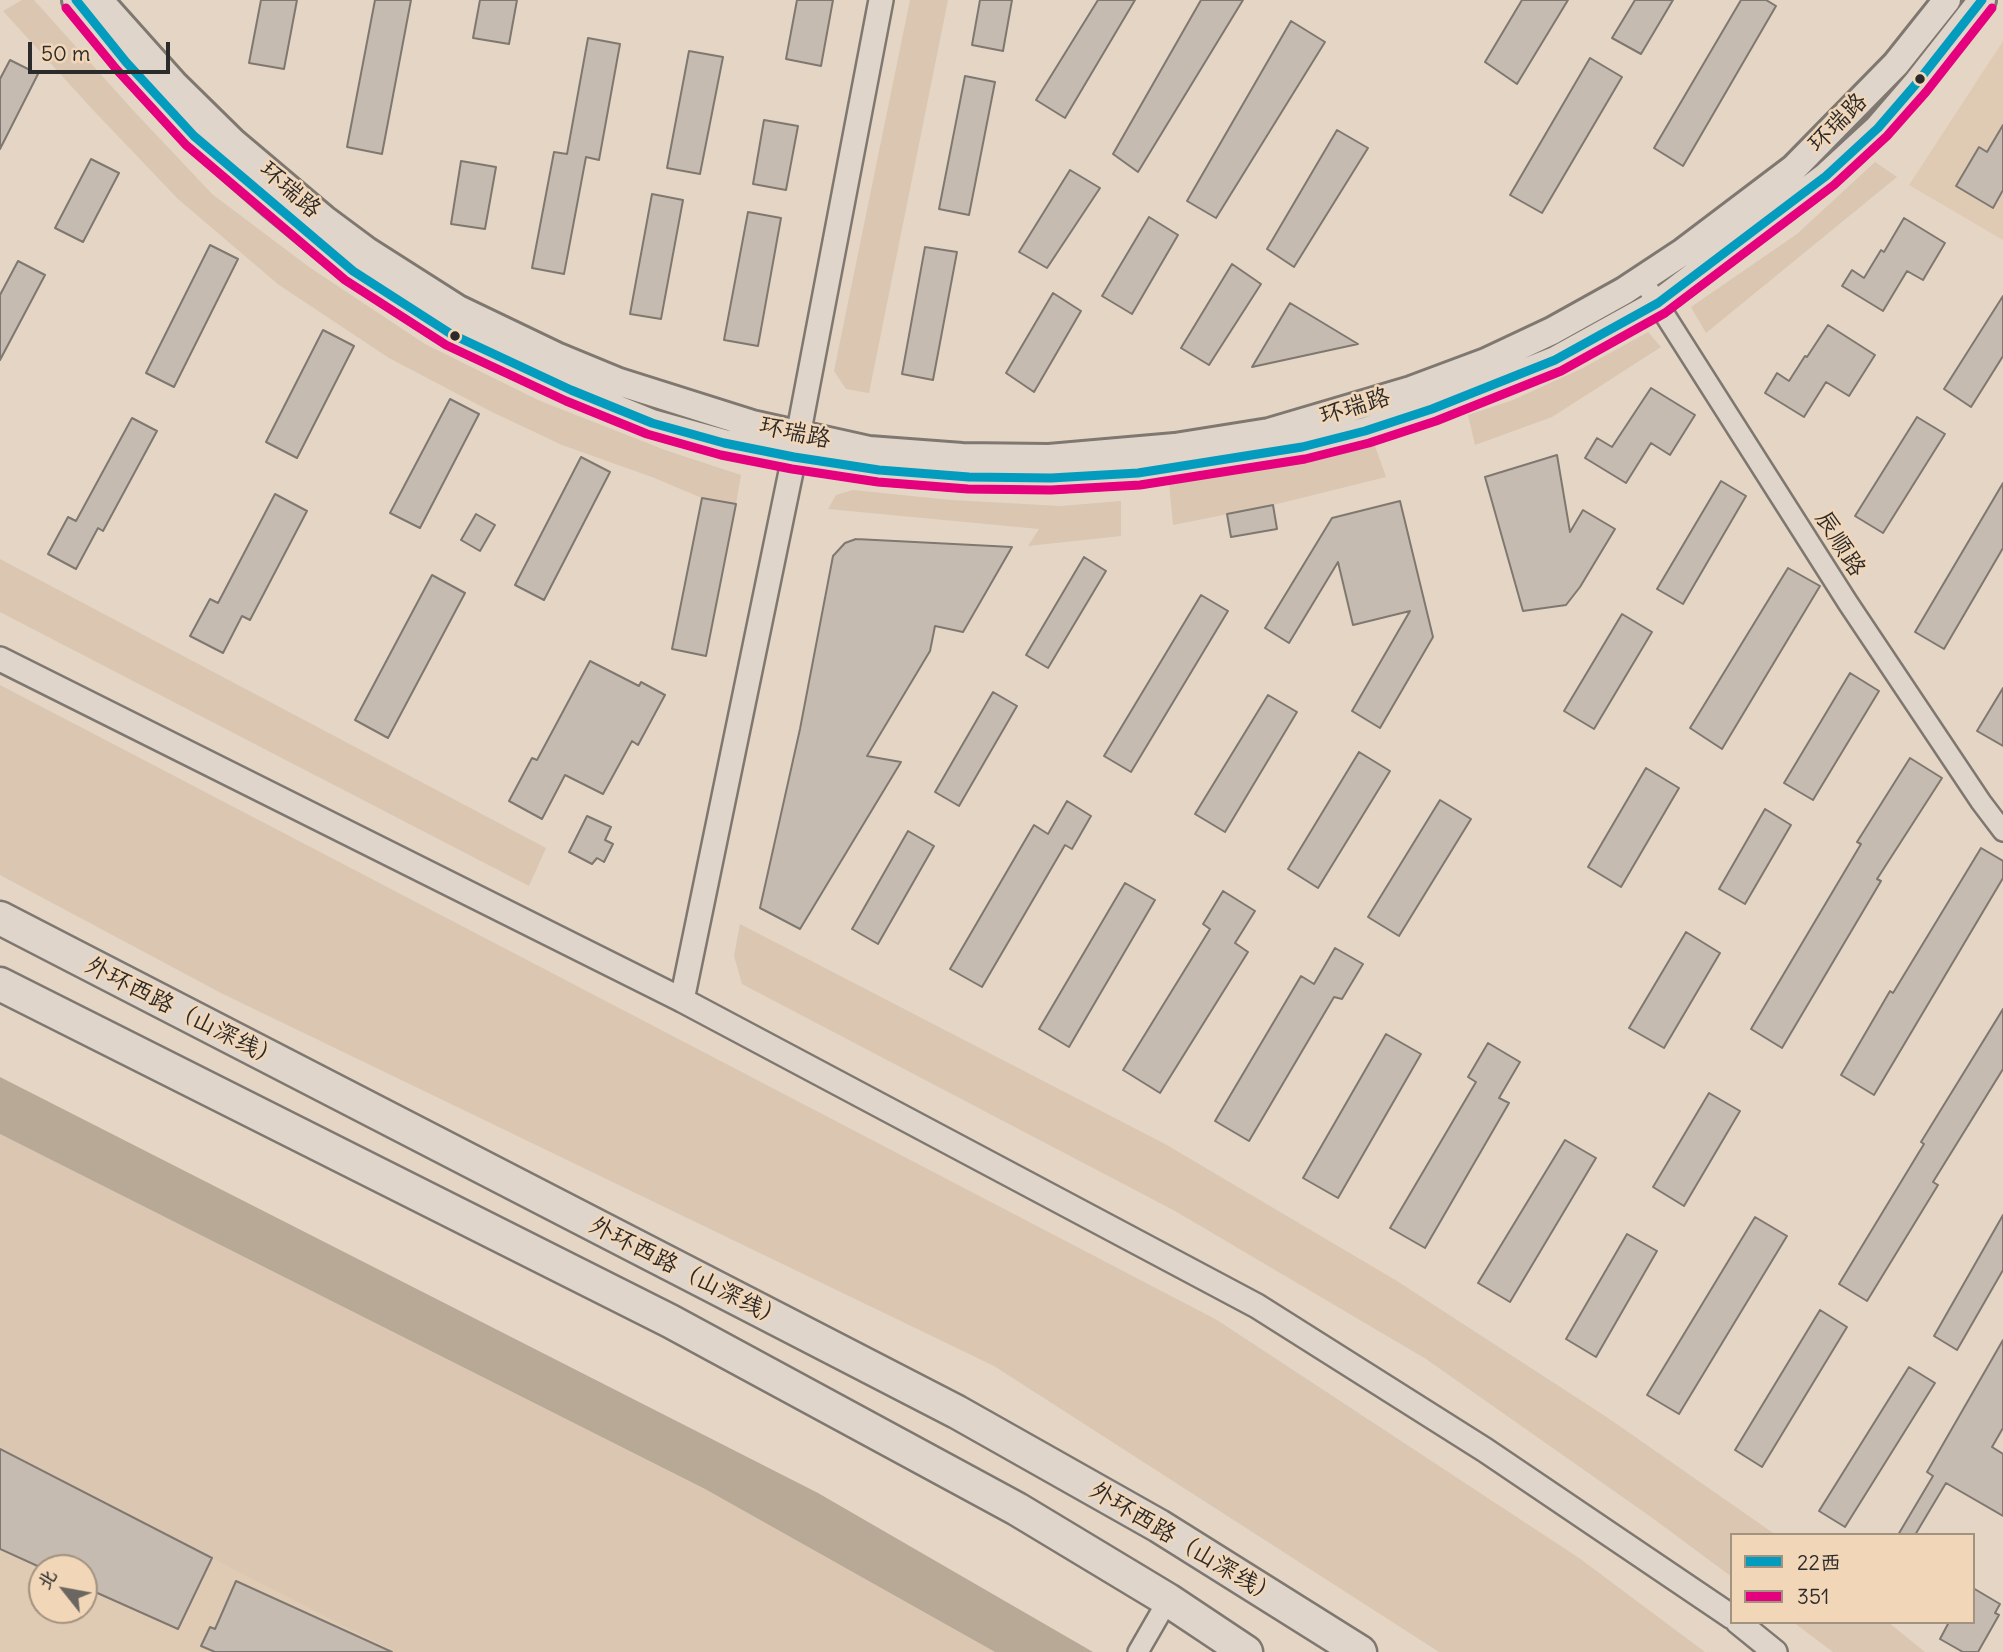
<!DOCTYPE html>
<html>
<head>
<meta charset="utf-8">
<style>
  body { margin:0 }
  #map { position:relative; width:2003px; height:1652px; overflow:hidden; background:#e5d5c5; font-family:Delius,"LXGW WenKai TC",sans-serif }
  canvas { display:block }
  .legend { position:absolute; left:1730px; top:1533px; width:245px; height:91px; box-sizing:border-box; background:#f2d6b8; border:2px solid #a29280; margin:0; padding:9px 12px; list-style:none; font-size:21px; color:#2b2b2b }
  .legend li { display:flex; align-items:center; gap:14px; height:35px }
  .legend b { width:35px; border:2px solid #a29280 }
  .north { position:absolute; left:28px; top:1554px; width:70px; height:70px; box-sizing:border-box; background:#f2d6b8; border:2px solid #a29280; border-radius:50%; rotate:301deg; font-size:19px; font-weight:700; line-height:28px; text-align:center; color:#2b2b2b }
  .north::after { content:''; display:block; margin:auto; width:24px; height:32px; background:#6c6661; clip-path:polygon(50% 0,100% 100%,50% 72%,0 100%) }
  .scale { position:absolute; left:28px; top:42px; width:142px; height:32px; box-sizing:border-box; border:4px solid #2b2b2b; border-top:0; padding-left:9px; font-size:21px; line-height:24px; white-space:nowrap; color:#2b2b2b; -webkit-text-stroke:5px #f2d6b8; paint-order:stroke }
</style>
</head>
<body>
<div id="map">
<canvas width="2003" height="1652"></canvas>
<ul class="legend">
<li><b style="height:9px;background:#049cbe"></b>22西</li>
<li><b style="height:9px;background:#e5007d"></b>351</li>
</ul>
<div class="north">北</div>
<div class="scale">50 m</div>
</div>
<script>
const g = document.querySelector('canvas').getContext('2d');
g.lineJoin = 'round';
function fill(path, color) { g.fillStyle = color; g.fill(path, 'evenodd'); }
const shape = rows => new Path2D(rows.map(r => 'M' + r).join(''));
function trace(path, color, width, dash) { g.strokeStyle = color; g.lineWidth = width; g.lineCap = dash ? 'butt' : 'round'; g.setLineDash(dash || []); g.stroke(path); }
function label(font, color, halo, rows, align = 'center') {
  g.font = font + ' Delius,"LXGW WenKai TC",sans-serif'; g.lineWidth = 5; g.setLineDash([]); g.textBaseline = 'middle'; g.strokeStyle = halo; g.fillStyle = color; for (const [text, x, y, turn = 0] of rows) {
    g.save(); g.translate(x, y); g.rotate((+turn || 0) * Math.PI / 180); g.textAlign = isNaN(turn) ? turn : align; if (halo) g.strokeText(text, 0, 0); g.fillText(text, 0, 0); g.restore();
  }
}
const built = shape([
  [2003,41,2003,240,1909,185],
  [0,1448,404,1652,0,1652],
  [42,1568,84,1568,84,1610,42,1610]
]);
const green = shape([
  [22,0,34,0,131,108,212,194,309,267,425,344,538,400,665,450,741,475,736,504,702,498,652,477,562,445,490,411,389,358,279,285,178,199,93,110,3,11],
  [910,0,948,0,869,393,846,389,834,371],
  [1875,162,1897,177,1706,333,1691,307,1797,234],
  [1648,332,1661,347,1552,417,1475,445,1468,415,1513,400,1583,368],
  [1375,446,1386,477,1273,505,1173,525,1169,483,1260,469],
  [853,490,951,500,1061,506,1121,501,1121,536,1028,546,1039,529,828,509,836,495],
  [0,559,546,848,529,886,0,612],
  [0,685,1217,1320,1579,1558,1705,1652,1439,1652,994,1366,223,994,0,875],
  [740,924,1165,1144,1397,1281,1608,1418,1776,1535,1732,1535,1732,1577,1651,1517,1426,1359,1175,1211,742,984,734,956],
  [0,1134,705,1489,995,1652,395,1652,0,1449],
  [1793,1622,1888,1622,1925,1652,1833,1652]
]);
const water = shape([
  [0,1077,818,1493,1093,1652,995,1652,705,1489,0,1134]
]);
const building = shape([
  [261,0,297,0,284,69,249,63,261,0],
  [375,0,411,0,382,154,347,147,375,0],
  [480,0,517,0,509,44,473,38,480,0],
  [797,0,833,0,821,66,786,59,797,0],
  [980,0,1012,0,1003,51,972,45,980,0],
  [1098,0,1135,0,1065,118,1036,100,1098,0],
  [1201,0,1243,0,1138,172,1113,154,1201,0],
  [1522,0,1568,0,1517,84,1485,62,1522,0],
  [1635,0,1673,0,1641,54,1612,38,1635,0],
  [1741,0,1766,0,1776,6,1683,166,1654,148,1741,0],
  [1291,21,1325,42,1216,218,1187,201,1291,21],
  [588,38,620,44,599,160,586,157,564,274,532,268,554,152,567,154,588,38],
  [689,51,723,57,700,174,667,168,689,51],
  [1590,58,1622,77,1542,213,1510,195,1590,58],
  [10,60,38,74,0,149,0,79,10,60],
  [965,76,995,82,969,215,939,209,965,76],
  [764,120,798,126,786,190,753,184,764,120],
  [2003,125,2003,190,1993,208,1956,186,1979,147,1987,152,2003,125],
  [1337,130,1368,148,1294,267,1267,249,1337,130],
  [91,159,119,173,83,242,55,228,91,159],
  [461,161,496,167,485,229,451,224,461,161],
  [1070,170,1100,188,1047,268,1019,252,1070,170],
  [652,194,683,200,661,319,630,314,652,194],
  [748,212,781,218,758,346,724,340,748,212],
  [1149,217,1178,235,1132,314,1102,296,1149,217],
  [1904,218,1945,243,1923,280,1907,271,1883,311,1842,286,1852,270,1864,278,1881,250,1884,252,1904,218],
  [210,245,238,259,174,387,146,373,210,245],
  [925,247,957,252,933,380,902,374,925,247],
  [18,261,45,275,0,360,0,295,18,261],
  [1232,264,1261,284,1209,365,1181,348,1232,264],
  [1053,293,1081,311,1034,392,1006,373,1053,293],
  [2003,296,2003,356,1971,407,1944,389,2003,296],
  [1290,303,1358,344,1252,367,1290,303],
  [1828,325,1875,355,1849,396,1826,382,1804,417,1765,393,1777,373,1789,381,1805,356,1807,357,1828,325],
  [323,330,354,346,297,458,266,442,323,330],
  [1651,388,1695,415,1670,455,1651,443,1626,483,1585,458,1597,438,1612,447,1651,388],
  [450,399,479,414,420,528,390,513,450,399],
  [1917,417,1945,434,1883,533,1855,516,1917,417],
  [132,418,157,431,103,531,98,528,76,569,48,554,68,517,76,521,132,418],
  [1557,455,1570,532,1583,510,1615,529,1580,587,1566,605,1523,611,1485,477,1557,455],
  [581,457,610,472,544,600,515,585,581,457],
  [1721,481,1746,496,1683,604,1657,589,1721,481],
  [2003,483,2003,548,1944,649,1915,632,2003,483],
  [275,494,307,511,250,620,242,616,223,653,190,636,210,599,218,603,275,494],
  [702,498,736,504,706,656,672,649,702,498],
  [1400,501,1433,637,1380,728,1352,711,1410,611,1353,625,1338,562,1289,643,1265,628,1332,518,1400,501],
  [1273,505,1277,529,1231,537,1227,514,1273,505],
  [476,514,495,525,480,551,461,540,476,514],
  [856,539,1012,547,963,632,935,626,930,651,867,756,901,762,800,929,760,908,800,729,833,556,845,543,856,539],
  [1084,557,1106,571,1048,668,1026,655,1084,557],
  [1788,568,1820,586,1722,749,1690,728,1788,568],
  [432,575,465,593,388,738,355,720,432,575],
  [1201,595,1228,611,1131,772,1104,756,1201,595],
  [1622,614,1652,632,1594,729,1564,711,1622,614],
  [590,661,639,686,641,682,665,695,638,745,632,741,603,794,565,775,542,819,509,801,532,758,537,760,590,661],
  [1850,673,1879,691,1813,800,1784,783,1850,673],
  [2003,688,2003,746,1977,731,2003,688],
  [993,692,1017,706,959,806,935,792,993,692],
  [1268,695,1297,712,1225,832,1195,814,1268,695],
  [1359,752,1390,771,1318,888,1288,869,1359,752],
  [1910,758,1942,778,1877,879,1881,881,1782,1048,1751,1029,1861,844,1857,842,1910,758],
  [1646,768,1679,788,1621,887,1588,867,1646,768],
  [1440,800,1471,819,1399,936,1368,917,1440,800],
  [1067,801,1091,816,1072,849,1065,845,982,987,950,969,1034,825,1048,834,1067,801],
  [1765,809,1791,825,1745,904,1719,889,1765,809],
  [587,816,611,827,605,840,613,844,604,862,597,858,592,864,569,852,587,816],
  [908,831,934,846,878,944,852,929,908,831],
  [1981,848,2003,861,2003,878,1874,1095,1841,1075,1890,991,1893,993,1981,848],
  [1125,883,1155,900,1069,1047,1039,1029,1125,883],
  [1223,891,1255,911,1235,943,1248,952,1160,1093,1123,1070,1210,929,1203,924,1223,891],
  [1686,932,1720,953,1664,1048,1629,1028,1686,932],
  [1335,948,1363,964,1342,999,1334,997,1249,1141,1215,1121,1301,976,1314,984,1335,948],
  [2003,1009,2003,1069,1933,1182,1938,1185,1867,1301,1839,1284,1924,1144,1921,1142,2003,1009],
  [1386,1034,1421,1054,1338,1198,1303,1178,1386,1034],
  [1488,1043,1520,1062,1499,1098,1509,1103,1425,1248,1390,1228,1476,1082,1468,1077,1488,1043],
  [1709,1093,1740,1111,1684,1206,1653,1187,1709,1093],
  [1565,1140,1596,1158,1510,1302,1478,1283,1565,1140],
  [2003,1215,2003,1270,1957,1350,1934,1336,2003,1215],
  [1755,1217,1787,1236,1679,1414,1647,1395,1755,1217],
  [1627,1234,1657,1251,1596,1357,1566,1339,1627,1234],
  [1820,1310,1847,1327,1762,1467,1735,1450,1820,1310],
  [2003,1340,2003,1428,1992,1447,2003,1454,2003,1516,1946,1483,1915,1535,1898,1535,1933,1476,1927,1472,2003,1340],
  [1909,1367,1935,1383,1845,1527,1819,1511,1909,1367],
  [0,1449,212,1558,178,1629,84,1587,84,1568,42,1568,0,1549,0,1449],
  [236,1581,392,1652,215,1652,201,1646,210,1627,215,1629,236,1581],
  [1973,1588,2000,1604,1995,1613,1999,1615,1978,1652,1963,1652,1940,1639,1949,1622,1973,1622,1973,1588]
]);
const minor = shape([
  [1642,279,1848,603,1981,802,2003,831],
  [1138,1652,1168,1600]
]);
const tertiary = shape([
  [0,659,682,1000,1257,1306,1485,1450,1732,1617],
  [682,1000,794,457,881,0],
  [1738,1622,1775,1652]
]);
const secondary = shape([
  [76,0,126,62,194,136,272,204,353,271,451,334,571,390,652,423,724,443,794,457,879,470,969,477,1051,478,1138,473,1302,447,1365,431,1432,409,1555,360,1658,303,1826,176,1878,128,1916,84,1982,0],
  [99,0,174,84,233,142,324,219,367,251,458,309,556,356,619,382,752,424,869,450,962,457,1049,458,1175,447,1269,432,1411,390,1486,362,1552,331,1624,291,1683,252,1794,168,1896,64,1947,0]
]);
const trunk = shape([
  [0,918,957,1412,1159,1526,1360,1652],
  [0,984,670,1321,1017,1509,1168,1600,1246,1652]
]);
const bus1 = shape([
  [76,0,126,62,194,136,353,271,451,334,571,390,652,423,724,443,794,457,879,470,969,477,1051,478,1138,473,1302,447,1365,431,1432,409,1555,360,1658,303,1826,176,1878,128,1916,84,1982,0]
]);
const bus2 = shape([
  [66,8,117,70,186,145,345,280,446,345,566,401,647,434,721,455,792,469,878,482,968,489,1051,490,1140,485,1305,459,1369,443,1436,421,1561,371,1665,313,1834,185,1887,136,1926,92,1992,8]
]);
const markers = [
  [1920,79,6,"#2b2b2b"],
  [455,336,6,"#2b2b2b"]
];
const streetNames = [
  ["环瑞路",1838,123,-45],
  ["环瑞路",290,190,41],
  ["环瑞路",1355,407,-17],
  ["环瑞路",795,433,12],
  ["辰顺路",1840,544,58],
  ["外环西路（山深线）",183,1013,27],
  ["外环西路（山深线）",687,1273,27],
  ["外环西路（山深线）",1184,1544,31]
];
fill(built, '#dfcbb4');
fill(green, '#dac6b1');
fill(water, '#b8a896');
fill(building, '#c6bbb0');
trace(building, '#7f7870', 2);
trace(minor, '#7f7870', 24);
trace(tertiary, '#7f7870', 28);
trace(secondary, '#7f7870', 32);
trace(trunk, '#7f7870', 37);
trace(minor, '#e0d5ca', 19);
trace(tertiary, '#e0d5ca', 23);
trace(secondary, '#e0d5ca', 26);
trace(trunk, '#e0d5ca', 32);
trace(bus1, '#049cbe', 9);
trace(bus2, '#e5007d', 9);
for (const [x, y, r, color] of markers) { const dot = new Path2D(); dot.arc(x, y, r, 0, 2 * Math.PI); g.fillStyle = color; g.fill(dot); trace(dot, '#f2d6b8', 2.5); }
label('24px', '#2b2b2b', '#f2d6b8', streetNames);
</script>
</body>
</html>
